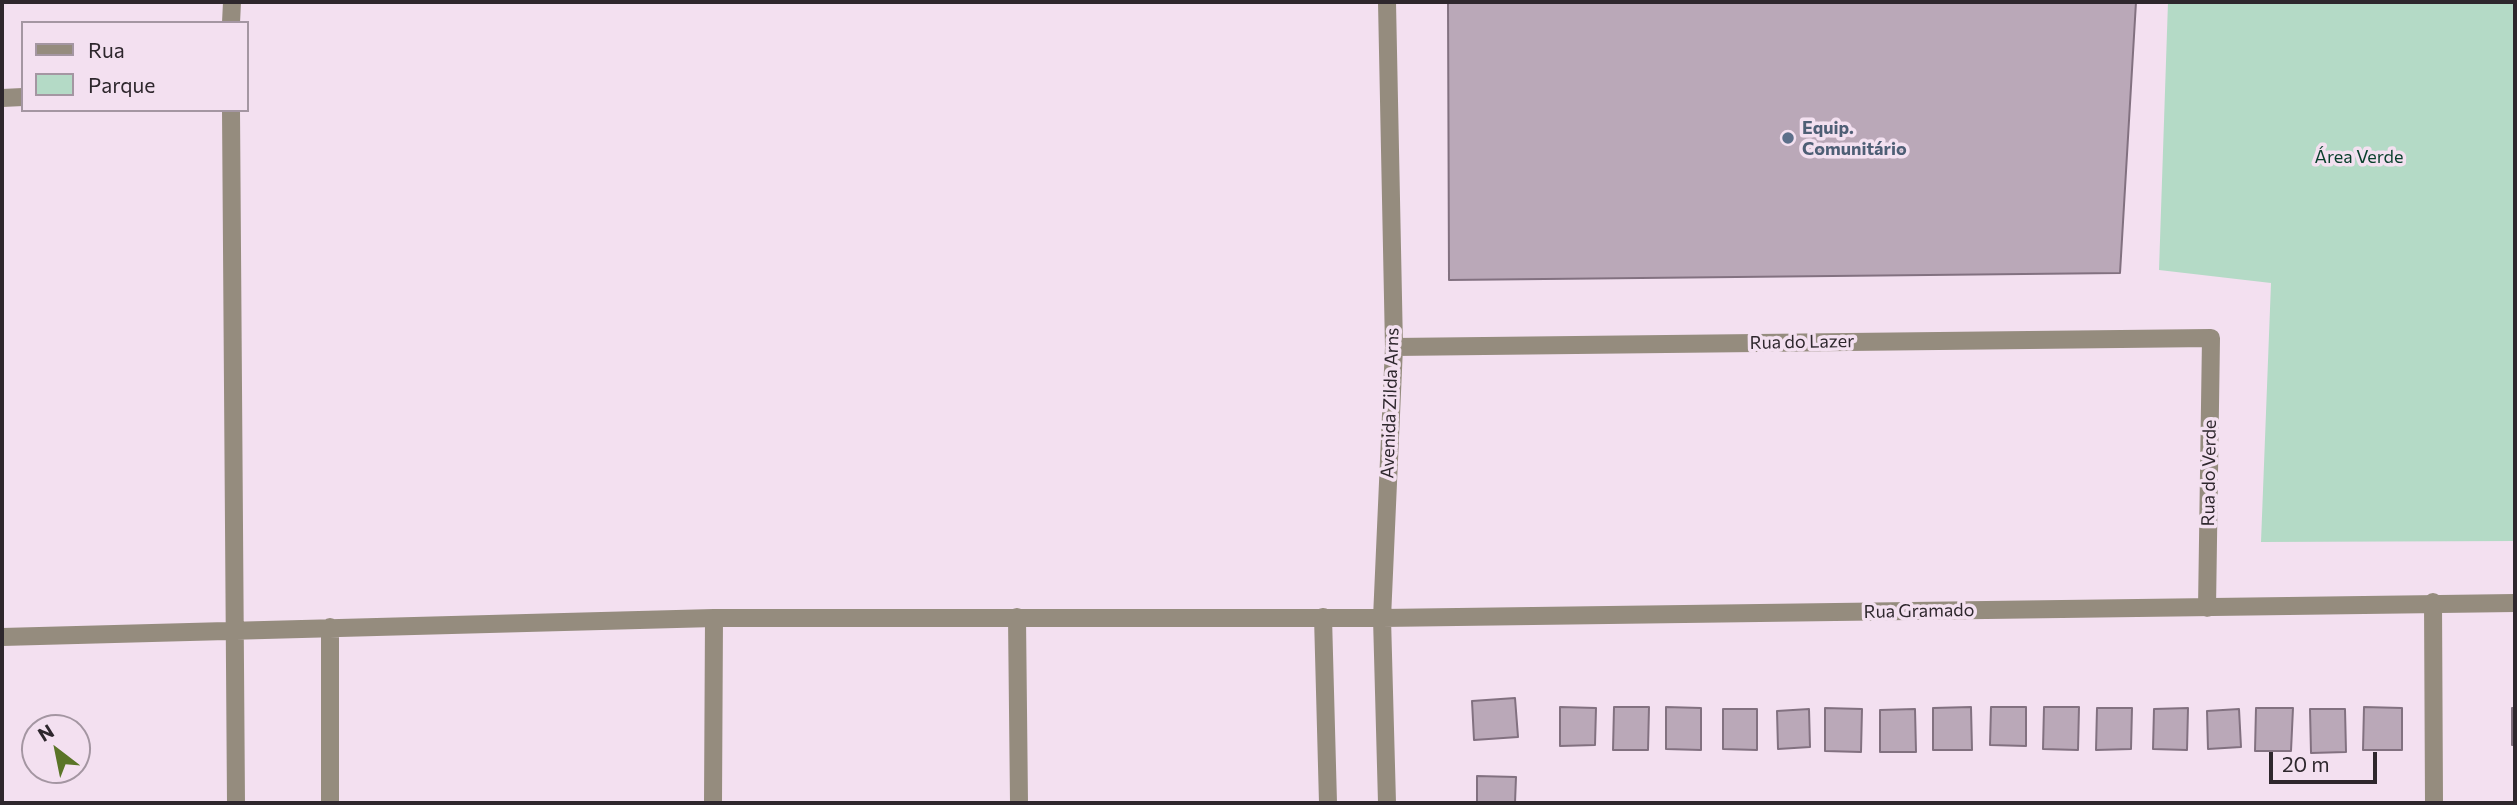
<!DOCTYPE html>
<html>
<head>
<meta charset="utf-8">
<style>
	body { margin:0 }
	#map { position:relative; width:2517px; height:805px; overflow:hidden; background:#f3e0f0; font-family:Commissioner,sans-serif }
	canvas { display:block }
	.frame { position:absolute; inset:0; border:4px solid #2e272d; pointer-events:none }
	.legend { position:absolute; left:21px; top:21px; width:228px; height:91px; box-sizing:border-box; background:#f3e0f0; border:2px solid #a496a2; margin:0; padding:9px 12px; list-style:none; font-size:21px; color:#2e272d }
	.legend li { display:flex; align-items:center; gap:14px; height:35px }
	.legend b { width:35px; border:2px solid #a496a2 }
	.north { position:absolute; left:21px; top:714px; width:70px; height:70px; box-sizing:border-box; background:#f3e0f0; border:2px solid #a496a2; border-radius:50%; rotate:328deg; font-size:19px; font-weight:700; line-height:28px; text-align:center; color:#2e272d }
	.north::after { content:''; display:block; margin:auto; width:24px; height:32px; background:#5a7427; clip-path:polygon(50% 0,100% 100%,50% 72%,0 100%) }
	.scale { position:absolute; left:2269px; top:752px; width:108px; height:32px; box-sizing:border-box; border:4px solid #2e272d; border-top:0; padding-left:9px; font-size:21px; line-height:24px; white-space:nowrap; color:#2e272d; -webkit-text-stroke:5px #f3e0f0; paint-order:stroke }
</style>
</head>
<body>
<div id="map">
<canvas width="2517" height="805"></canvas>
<div class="frame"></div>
<ul class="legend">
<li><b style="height:9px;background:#958c7e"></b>Rua</li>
<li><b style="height:19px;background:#b4dac6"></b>Parque</li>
</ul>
<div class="north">N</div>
<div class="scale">20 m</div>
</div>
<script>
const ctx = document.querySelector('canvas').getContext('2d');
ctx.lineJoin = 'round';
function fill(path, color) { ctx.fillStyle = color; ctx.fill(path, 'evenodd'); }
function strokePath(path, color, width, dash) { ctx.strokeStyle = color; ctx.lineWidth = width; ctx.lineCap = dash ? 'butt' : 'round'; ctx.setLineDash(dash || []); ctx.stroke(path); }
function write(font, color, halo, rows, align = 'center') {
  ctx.font = font + ' Commissioner,sans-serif'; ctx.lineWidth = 7; ctx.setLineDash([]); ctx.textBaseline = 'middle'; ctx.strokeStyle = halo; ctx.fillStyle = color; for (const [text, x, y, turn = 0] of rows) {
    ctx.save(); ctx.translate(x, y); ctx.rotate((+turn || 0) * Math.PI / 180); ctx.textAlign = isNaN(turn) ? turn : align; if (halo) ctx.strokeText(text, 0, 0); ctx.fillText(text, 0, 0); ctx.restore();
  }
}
fill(new Path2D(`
	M2168,2H2515V541L2261,542L2271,283L2159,270Z`), '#b4dac6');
const building = new Path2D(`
	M1448,2H2136L2120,273L1449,280Z
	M1515,698L1518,737L1474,740L1472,701Z
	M1560,707L1596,708L1595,745L1560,746Z
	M1614,707H1649L1648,750H1613Z
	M1666,707L1701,708V750L1666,749Z
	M1971,707L1972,750H1933V708Z
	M1991,707H2026V746L1990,745Z
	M2044,707H2079L2078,750L2043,749Z
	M2364,707L2402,708V750H2363Z
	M1825,708L1862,709L1861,752L1825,751Z
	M2097,708H2132L2131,749L2096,750Z
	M2188,708L2187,750L2153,749L2154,709Z
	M2256,708H2293L2291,751H2255Z
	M2512,708H2515V745H2512Z
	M1723,709H1757V750L1723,749Z
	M1809,709L1810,747L1778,749L1777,711Z
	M1915,709L1916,752H1880V710Z
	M2239,709L2241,747L2208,749L2207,711Z
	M2310,709H2345L2346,752L2311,753Z
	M1477,776L1516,777L1515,803H1477Z`);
fill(building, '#baa8b8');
strokePath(building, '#827180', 2);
strokePath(new Path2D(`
	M231,23L232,2
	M2,98L23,97
	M231,110L236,803
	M1394,347L2211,338L2207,608
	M2433,602L2434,803
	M1017,617L1019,803
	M1323,617L1328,803
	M2,637L714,618H1382L2515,603
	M330,803V627
	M713,803L714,618
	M1387,803L1382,618L1394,347L1387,2`), '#958c7e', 18);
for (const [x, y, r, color] of [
	[1788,138,7,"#5c6f8a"]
]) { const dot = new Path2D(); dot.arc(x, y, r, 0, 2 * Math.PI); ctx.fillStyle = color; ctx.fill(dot); strokePath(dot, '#f3e0f0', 2.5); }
write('bold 18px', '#4e5e75', '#f3e0f0', [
	["Equip.",1802,128],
	["Comunitário",1802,149]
], 'left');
write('18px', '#083f2b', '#f3e0f0', [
	["Área Verde",2359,157]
]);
write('18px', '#2e272d', '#f3e0f0', [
	["Rua do Lazer",1802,342,-1],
	["Avenida Zilda Arns",1390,403,-88],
	["Rua do Verde",2209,473,-89],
	["Rua Gramado",1919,611,-1]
]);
</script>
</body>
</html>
